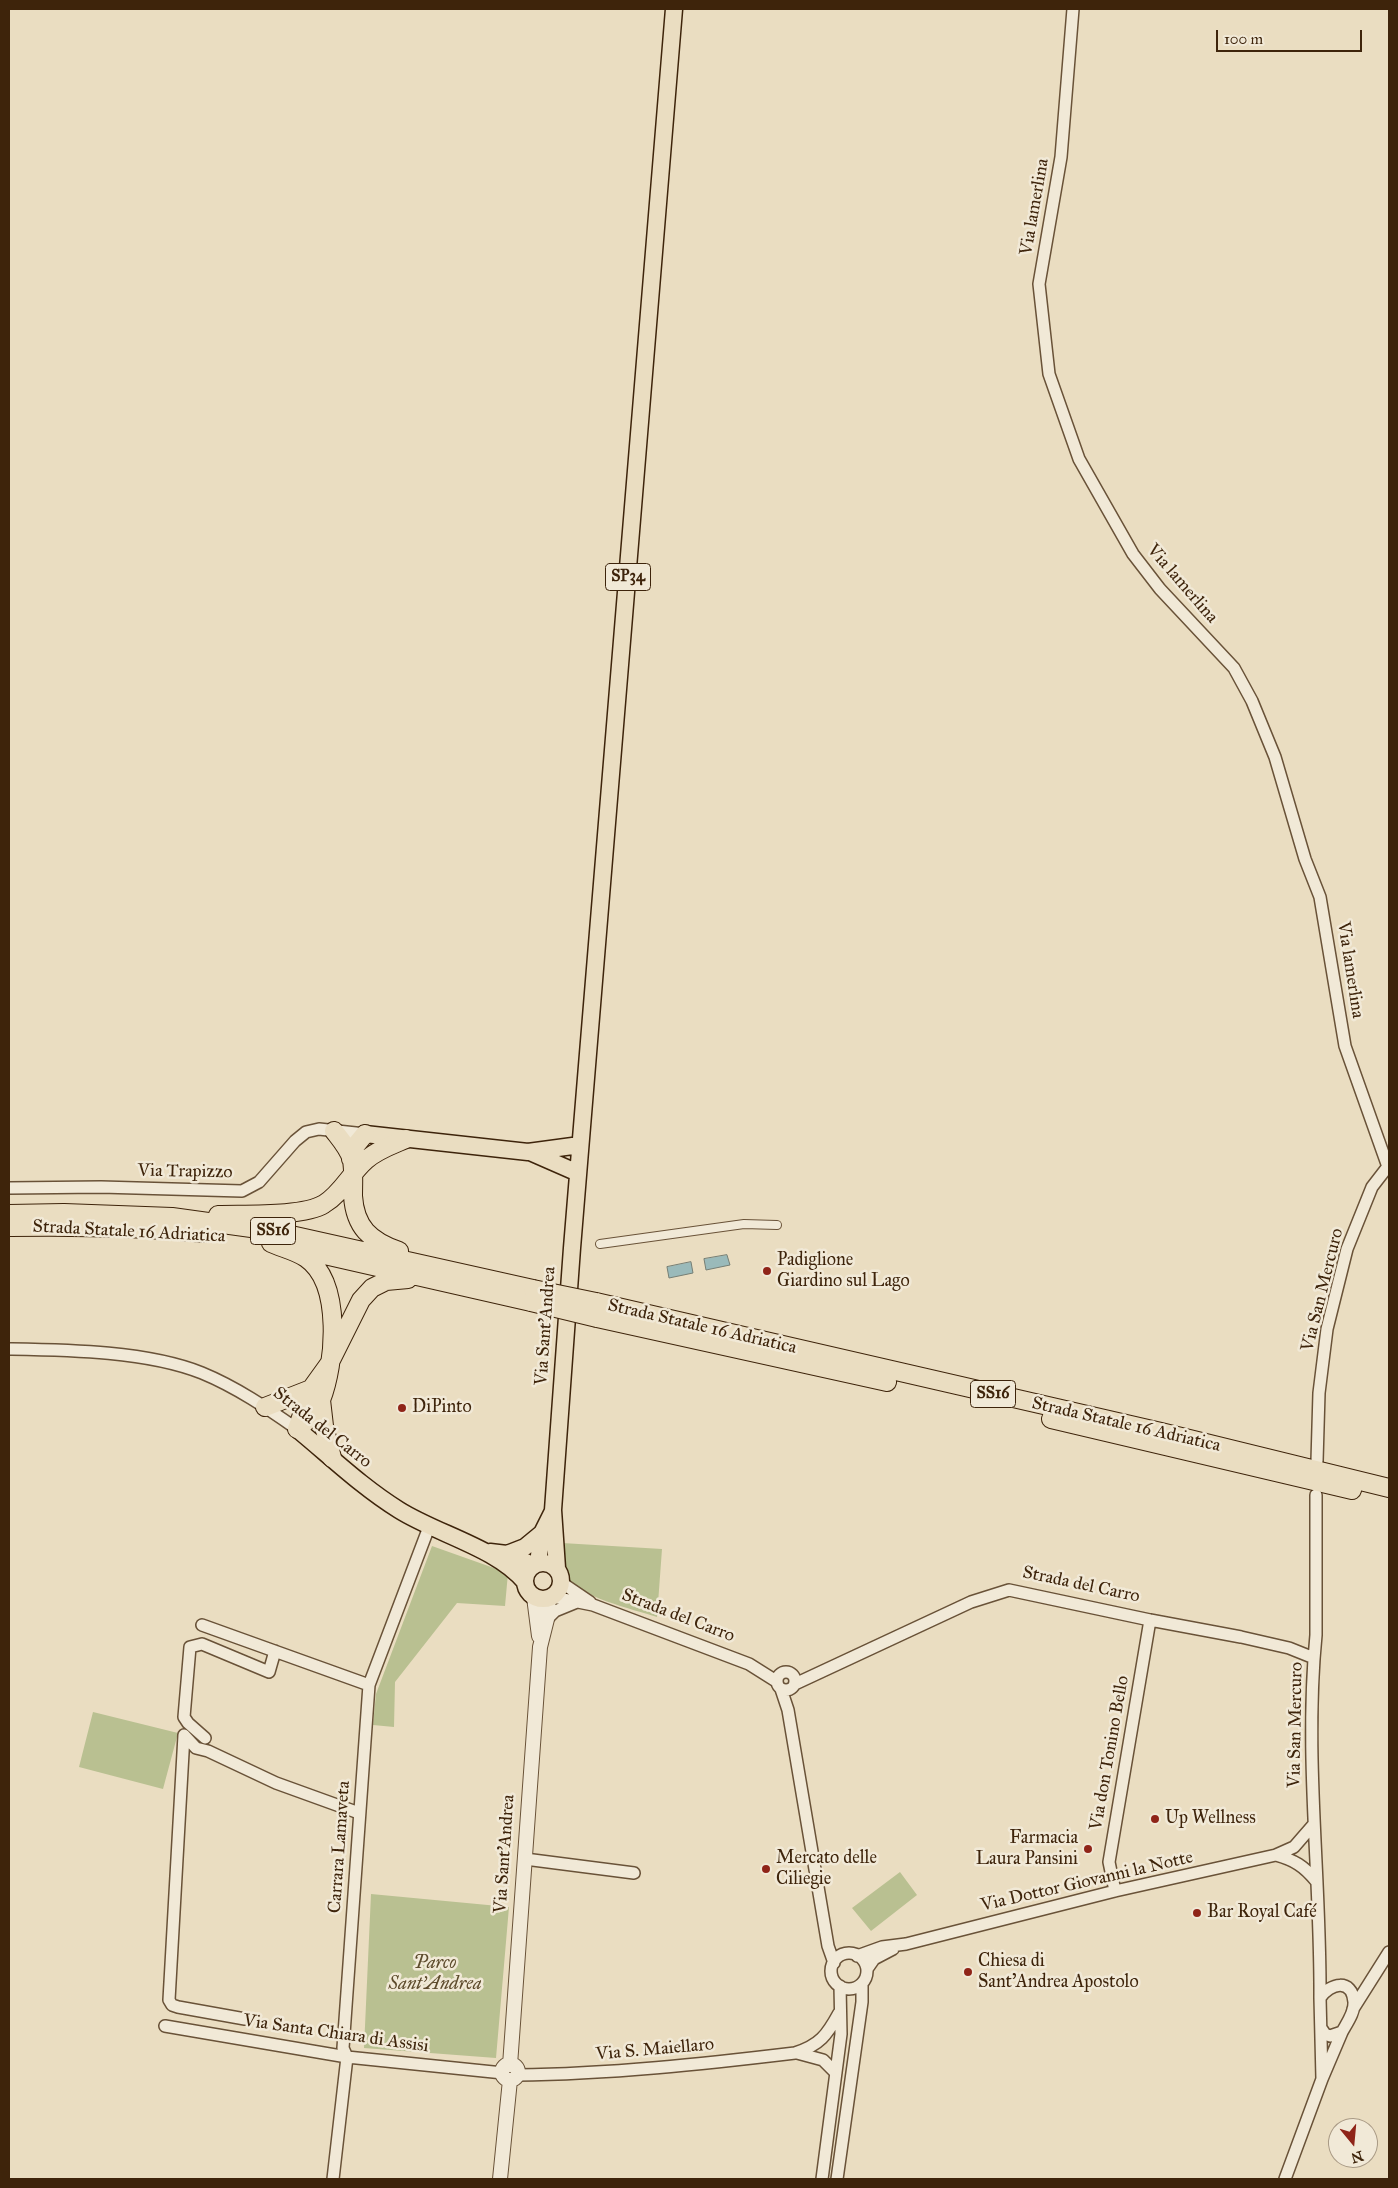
<!DOCTYPE html>
<html>
<head>
<meta charset="utf-8">
<style>
	body { margin:0 }
	#map { position:relative; width:1398px; height:2188px; overflow:hidden; background:#eaddc1; font-family:"IM FELL Great Primer",serif }
	canvas { display:block }
	.frame { position:absolute; inset:0; border:10px solid #3e240b; pointer-events:none }
	.north { position:absolute; left:1328px; top:2118px; width:50px; height:50px; box-sizing:border-box; background:#f1e9d7; border:1px solid #a99a85; border-radius:50%; rotate:163deg; font-size:14px; font-weight:700; line-height:20px; text-align:center; color:#3e240b }
	.north::after { content:''; display:block; margin:auto; width:18px; height:22px; background:#8f2418; clip-path:polygon(50% 0,100% 100%,50% 72%,0 100%) }
	.scale { position:absolute; left:1216px; top:30px; width:146px; height:22px; box-sizing:border-box; border:2px solid #3e240b; border-top:0; padding-left:6px; font-size:15px; line-height:18px; white-space:nowrap; color:#3e240b; -webkit-text-stroke:4px #f1e9d7; paint-order:stroke }
</style>
</head>
<body>
<div id="map">
<canvas width="1398" height="2188"></canvas>
<div class="frame"></div>
<div class="north">N</div>
<div class="scale">100 m</div>
</div>
<script>
const ctx = document.querySelector('canvas').getContext('2d');
ctx.lineJoin = 'round';
function fill(path, color) { ctx.fillStyle = color; ctx.fill(path, 'evenodd'); }
function strokePath(path, color, width, dash) { ctx.strokeStyle = color; ctx.lineWidth = width; ctx.lineCap = dash ? 'butt' : 'round'; ctx.setLineDash(dash || []); ctx.stroke(path); }
function write(font, color, halo, rows, align = 'center') {
  ctx.font = font + ' "IM FELL Great Primer",serif'; ctx.lineWidth = 5; ctx.setLineDash([]); ctx.textBaseline = 'middle'; ctx.strokeStyle = halo; ctx.fillStyle = color; for (const [text, x, y, turn = 0] of rows) {
    ctx.save(); ctx.translate(x, y); ctx.rotate((+turn || 0) * Math.PI / 180); ctx.textAlign = isNaN(turn) ? turn : align; if (halo) ctx.strokeText(text, 0, 0); ctx.fillText(text, 0, 0); ctx.restore();
  }
}
fill(new Path2D(`
	M562,1543L662,1549L657,1617C633,1609 576,1597 565,1574C559,1564 561,1554 562,1543Z
	M432,1546L508,1573L505,1606L457,1603L395,1682L394,1727L373,1725L376,1694Z
	M93,1712L178,1733L163,1789L79,1767Z
	M900,1872L917,1895L871,1931L852,1908Z
	M371,1894L509,1907L496,2058L364,2048Z`), '#b9c091');
const water = new Path2D(`
	M727,1255L730,1265L706,1270L704,1259Z
	M691,1262L693,1273L669,1278L667,1267Z`);
fill(water, '#9ababa');
strokePath(water, '#757e74', 1);
const pedestrian = new Path2D(`
	M600,1244L744,1224L777,1225`);
const minor = new Path2D(`
	M1073,9L1061,157L1039,284L1049,374L1079,459L1133,554L1160,589L1234,668L1252,701L1275,757L1305,859L1320,897L1345,1046L1388,1167
	M9,1188L101,1187L242,1191L259,1182L295,1141L306,1132L319,1129L365,1134
	M9,1349C68,1350 147,1351 202,1373C236,1387 267,1408 297,1429
	M1317,1461L1319,1393L1327,1329L1347,1249L1372,1187L1389,1165
	M1316,1495V1635C1304,1756 1321,1877 1320,1998
	M562,1583L590,1602
	M553,1597L593,1605L749,1664L776,1681
	M547,1619L555,1611L577,1602
	M202,1625L369,1685
	M777 1681a9 9 0 1 1 18 0a9 9 0 1 1-18 0Z
	M795,1684L971,1602L1009,1590L1150,1620L1241,1637L1289,1648L1314,1658
	M781,1689L788,1710L828,1946L834,1963
	M205,1738L188,1723L184,1717L190,1647L202,1644L269,1672L275,1651
	M1276,1855C1294,1860 1304,1866 1316,1881
	M525,1859L634,1873
	M1115,1891L1109,1862L1150,1620
	M831 1971a18 18 0 1 1 36 0a18 18 0 1 1-36 0Z
	M857,1956L882,1947L906,1944L1115,1891L1276,1855L1294,1847L1314,1824
	M867,1969L874,1959L893,1949
	M1353,2009L1389,1952
	M245,2019L178,2007L172,2005L169,2000L184,1735L196,1748L208,1751L276,1783L359,1813
	M165,2026L347,2057L503,2073
	M1321,2028L1325,2034L1330,2036L1342,2032C1347,2023 1355,2012 1354,2002C1352,1978 1330,1983 1320,1998L1322,2079
	M797,2053L823,2060L836,2073
	M517,2075C610,2074 703,2064 795,2053C820,2045 827,2035 839,2013
	M333,2179L347,2057L343,2048L369,1685L429,1527
	M822,2179L841,2034L840,1986
	M837,2179L862,2002V1984
	M1285,2179L1322,2079L1342,2032`);
const tertiary = new Path2D(`
	M534,1597L539,1636
	M502 2072a8 8 0 1 1 16 0a8 8 0 1 1-16 0Z
	M510,2065L540,1647L547,1619L549,1599
	M500,2179L510,2080`);
const primary = new Path2D(`
	M365,1134L528,1152L580,1145
	M530,1152L578,1173
	M297,1429C331,1457 362,1487 399,1510C437,1534 497,1548 525,1582
	M490,1552L507,1554L533,1565
	M507,1554L525,1547L542,1533
	M525 1581a18 18 0 1 1 36 0a18 18 0 1 1-36 0Z
	M538,1563L542,1533L552,1513
	M557,1568L553,1510L572,1248L674,9`);
const trunk = new Path2D(`
	M334,1131C341,1140 349,1149 352,1160C354,1172 353,1184 353,1196C355,1227 370,1241 399,1251
	M351,1159L356,1145L365,1134
	M9,1214L64,1213L172,1217L273,1231L533,1289
	M218,1215C244,1214 303,1217 324,1204C341,1194 350,1174 366,1160C377,1150 392,1145 406,1139
	M9,1227C74,1226 140,1227 205,1233
	M271,1243C282,1248 296,1251 306,1258C343,1283 335,1365 321,1400C316,1412 309,1419 300,1427
	M285,1246L531,1302
	M596,1302L1161,1432L1389,1488
	M597,1318L887,1382
	M321,1400L324,1426L332,1458
	M265,1407L311,1389
	M1051,1419L1352,1490
	M297,1429L311,1389L329,1364L361,1300L372,1288L386,1281L408,1279`);
strokePath(pedestrian, '#695238', 10);
strokePath(minor, '#695238', 14);
strokePath(tertiary, '#695238', 16);
strokePath(primary, '#3e240b', 19);
strokePath(trunk, '#3e240b', 20);
strokePath(pedestrian, '#f1e9d7', 8);
strokePath(minor, '#f1e9d7', 11);
strokePath(tertiary, '#f1e9d7', 14);
strokePath(primary, '#eaddc1', 16);
strokePath(trunk, '#eaddc1', 18);
const trunkBridge = new Path2D(`
	M533,1289L596,1302
	M531,1302L597,1318`);
strokePath(trunkBridge, '#3e240b', 20, []);
strokePath(trunkBridge, '#eaddc1', 18);
for (const [x, y, r, color] of [
	[767,1271,5,"#8f2418"],
	[402,1408,5,"#8f2418"],
	[1155,1819,5,"#8f2418"],
	[1088,1849,5,"#8f2418"],
	[766,1869,5,"#8f2418"],
	[1197,1913,5,"#8f2418"],
	[968,1972,5,"#8f2418"]
]) { const dot = new Path2D(); dot.arc(x, y, r, 0, 2 * Math.PI); ctx.fillStyle = color; ctx.fill(dot); strokePath(dot, '#f1e9d7', 2); }
for (const [x, y, w] of [
	[628,577,45],
	[273,1231,45],
	[993,1394,45]
]) { const box = new Path2D(); box.roundRect(x - w / 2, y - 13.5, w, 27, 4); ctx.fillStyle = '#f1e9d7'; ctx.fill(box); strokePath(box, '#3e240b', 1); }
write('bold 16px', '#3e240b', null, [
	["SP34",628,577],
	["SS16",273,1231],
	["SS16",993,1394]
]);
write('18px', '#3e240b', '#f1e9d7', [
	["Via lamerlina",1035,207,-80],
	["Via lamerlina",1182,584,49],
	["Via lamerlina",1350,970,81],
	["Via Trapizzo",185,1172,1],
	["Strada Statale 16 Adriatica",129,1232,3],
	["Via San Mercuro",1323,1290,-76],
	["Via Sant'Andrea",546,1326,-86],
	["Strada Statale 16 Adriatica",702,1327,13],
	["Strada Statale 16 Adriatica",1126,1425,13],
	["Strada del Carro",322,1428,38],
	["Strada del Carro",1081,1585,12],
	["Strada del Carro",678,1616,21],
	["Via San Mercuro",1296,1725,-89],
	["Via don Tonino Bello",1110,1753,-80],
	["Carrara Lamaveta",340,1847,-86],
	["Via Sant'Andrea",505,1854,-86],
	["Via Dottor Giovanni la Notte",1087,1882,-13],
	["Via Santa Chiara di Assisi",336,2034,8],
	["Via S. Maiellaro",655,2050,-5]
]);
write('18px', '#3e240b', '#f1e9d7', [
	["Padiglione",777,1261],
	["Giardino sul Lago",777,1282],
	["DiPinto",412,1408],
	["Up Wellness",1165,1819],
	["Farmacia",1078,1839,"right"],
	["Laura Pansini",1078,1860,"right"],
	["Mercato delle",776,1859],
	["Ciliegie",776,1880],
	["Bar Royal Café",1207,1913],
	["Chiesa di",978,1962],
	["Sant'Andrea Apostolo",978,1983]
], 'left');
write('italic 18px', '#5d4b2c', '#f1e9d7', [
	["Parco",435,1964],
	["Sant'Andrea",435,1985]
]);
</script>
</body>
</html>
